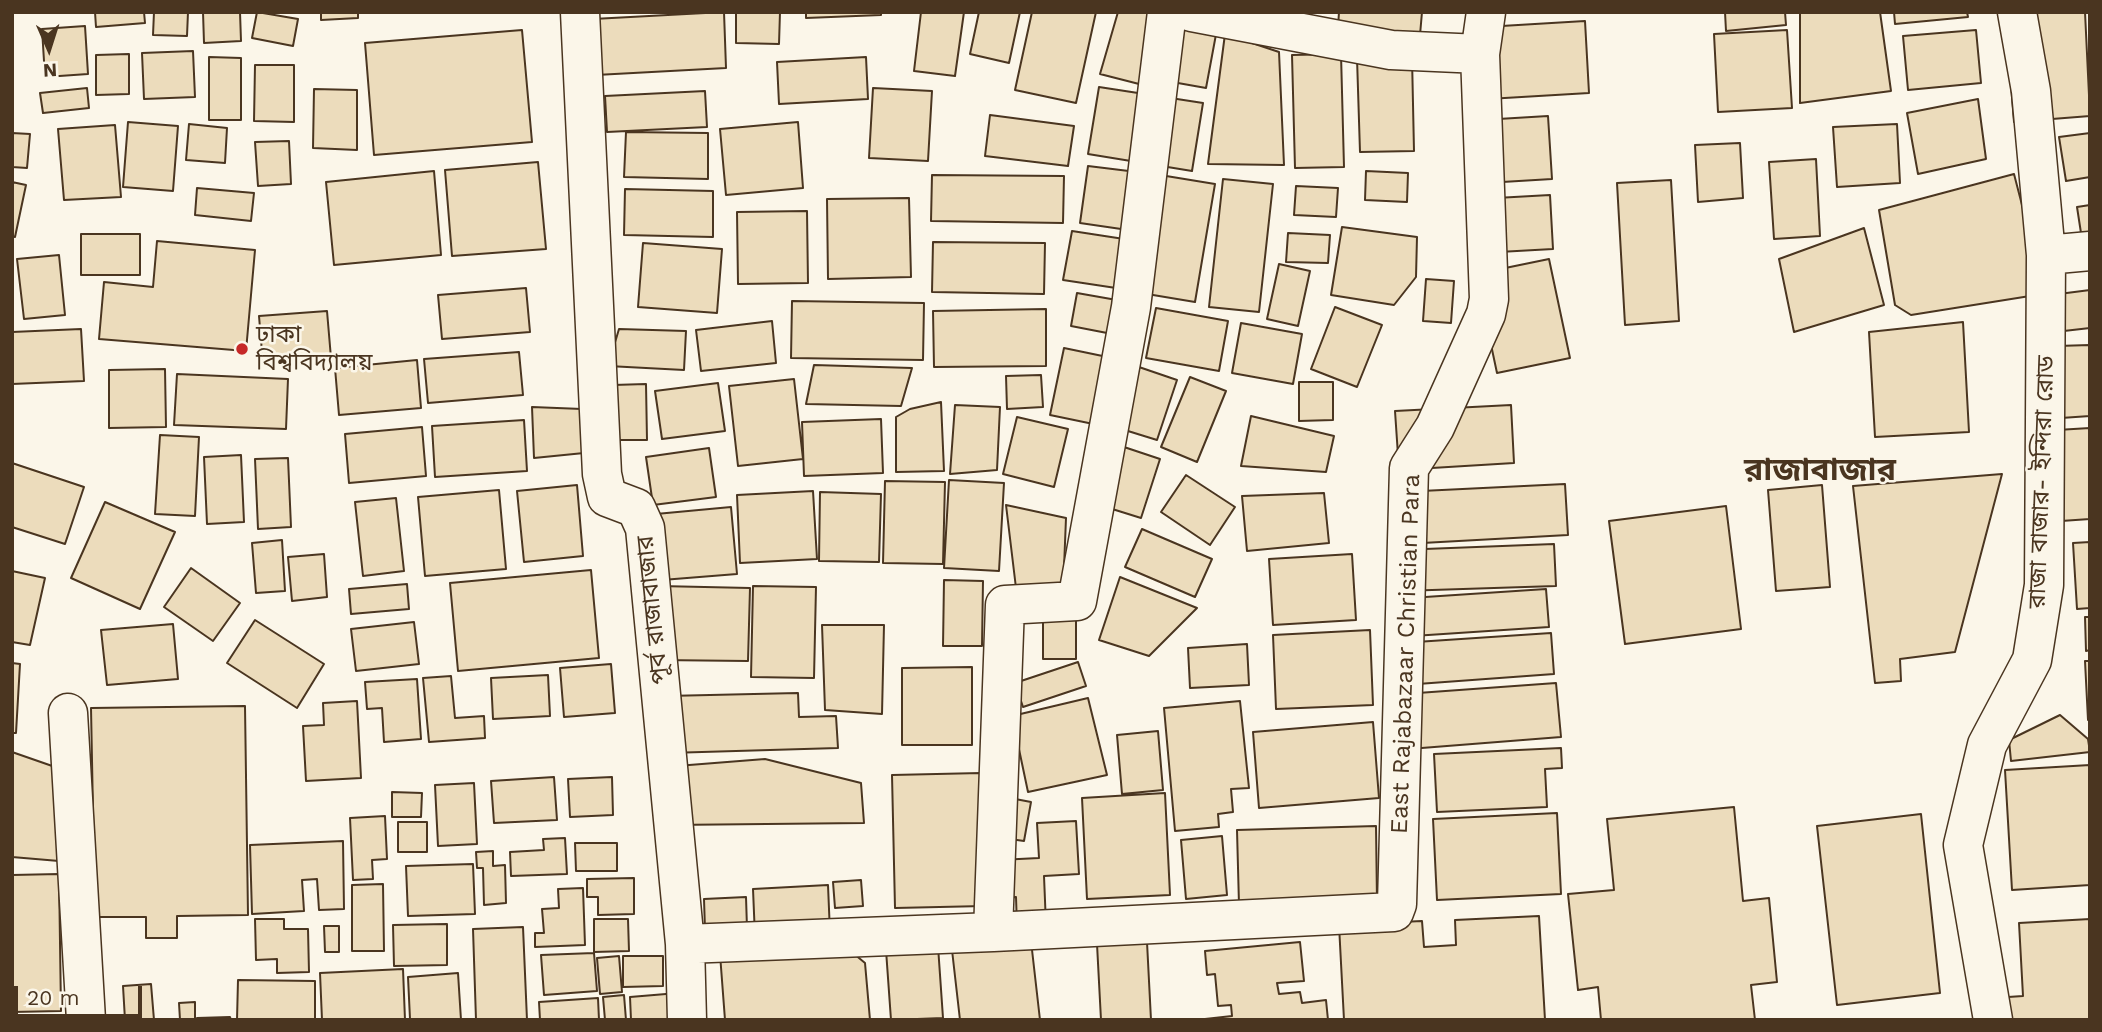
<!DOCTYPE html>
<html>
<head>
<meta charset="utf-8">
<style>
	body { margin:0 }
	#map { position:relative; width:2102px; height:1032px; overflow:hidden; background:#fbf6e9; font-family:"Work Sans",sans-serif }
	canvas { display:block }
	.frame { position:absolute; inset:0; border:14px solid #4a3520; pointer-events:none }
	.north { position:absolute; left:14px; top:14px; width:70px; height:70px; -webkit-text-stroke:5px #fbf6e9; paint-order:stroke; rotate:177deg; font-size:19px; font-weight:700; line-height:28px; text-align:center; color:#4a3520 }
	.north::after { content:''; display:block; margin:auto; width:24px; height:32px; background:#4a3520; clip-path:polygon(50% 0,100% 100%,50% 72%,0 100%) }
	.scale { position:absolute; left:14px; top:986px; width:128px; height:32px; box-sizing:border-box; border:4px solid #4a3520; border-top:0; padding-left:9px; font-size:21px; line-height:24px; white-space:nowrap; color:#4a3520; -webkit-text-stroke:5px #fbf6e9; paint-order:stroke }
</style>
</head>
<body>
<div id="map">
<canvas width="2102" height="1032"></canvas>
<div class="frame"></div>
<div class="north">N</div>
<div class="scale">20 m</div>
</div>
<script>
const ctx = document.querySelector('canvas').getContext('2d');
ctx.lineJoin = 'round';
function fill(path, color) { ctx.fillStyle = color; ctx.fill(path, 'evenodd'); }
function strokePath(path, color, width, dash) { ctx.strokeStyle = color; ctx.lineWidth = width; ctx.lineCap = dash ? 'butt' : 'round'; ctx.setLineDash(dash || []); ctx.stroke(path); }
function write(font, color, halo, rows, align = 'center') {
  ctx.font = font + ' "Work Sans","Noto Sans Bengali",sans-serif'; ctx.lineWidth = 5; ctx.setLineDash([]); ctx.textBaseline = 'middle'; ctx.strokeStyle = halo; ctx.fillStyle = color; for (const [text, x, y, turn = 0] of rows) {
    ctx.save(); ctx.translate(x, y); ctx.rotate((+turn || 0) * Math.PI / 180); ctx.textAlign = isNaN(turn) ? turn : align; if (halo) ctx.strokeText(text, 0, 0); ctx.fillText(text, 0, 0); ctx.restore();
  }
}
const building = new Path2D(`
	M95,12H144L145,23L96,27Z
	M154,12H188L187,36L153,35Z
	M203,12H240L241,41L204,43Z
	M257,12L298,19L293,46L252,38Z
	M321,12H358V18L321,20Z
	M724,12L726,68L596,75L593,19Z
	M736,12H780L779,44L736,43Z
	M806,12H881V15L806,18Z
	M921,12H964L955,76L914,71Z
	M979,12H1020L1009,63L970,54Z
	M1032,12H1096L1076,103L1015,90Z
	M1118,12H1158L1143,85L1100,74Z
	M1339,12H1422L1420,35L1338,27Z
	M1725,12H1785L1786,25L1726,31Z
	M1800,12H1880L1891,91L1800,103Z
	M1894,12H1967L1968,17L1895,24Z
	M2005,12H2085L2090,116L2014,122Z
	M1172,21L1217,29L1206,88L1161,80Z
	M1585,21L1589,93L1471,100L1468,28Z
	M85,26L88,74L45,77L42,29Z
	M522,30L532,142L374,155L365,43Z
	M1787,30L1792,108L1718,112L1714,34Z
	M1976,30L1981,83L1908,90L1903,36Z
	M1225,34L1279,52L1284,165L1208,164Z
	M193,51L195,97L144,99L142,53Z
	M129,54V94L96,95V55Z
	M1341,54L1344,167L1295,168L1292,55Z
	M209,57L241,58V120H209Z
	M866,57L868,99L779,104L777,62Z
	M1412,57L1414,151L1360,152L1357,58Z
	M255,65H294V122L254,121Z
	M1099,87L1203,103L1192,171L1088,154Z
	M87,88L89,108L43,113L40,93Z
	M873,88L932,91L928,161L869,158Z
	M314,89L357,90V150L313,148Z
	M705,91L707,127L607,132L605,96Z
	M1978,99L1986,159L1918,174L1907,113Z
	M990,115L1074,126L1068,166L985,156Z
	M1548,116L1552,179L1469,184L1465,121Z
	M128,122L178,126L173,191L123,187Z
	M798,122L803,188L726,195L720,129Z
	M189,124L227,128L225,163L186,160Z
	M1897,124L1900,183L1837,187L1833,127Z
	M115,125L121,197L64,200L58,129Z
	M626,132L708,133V179L624,177Z
	M12,133L30,134L27,168L12,167Z
	M2090,133V177L2066,181L2059,137Z
	M289,141L291,184L258,186L255,142Z
	M1740,143L1743,198L1698,202L1695,145Z
	M1816,159L1820,236L1774,239L1769,162Z
	M538,162L546,249L452,256L445,170Z
	M1088,166L1137,172L1128,230L1080,223Z
	M434,171L441,255L334,265L326,182Z
	M1366,171L1408,173L1407,202L1365,200Z
	M1154,174L1215,184L1195,302L1135,292Z
	M2014,174L2037,263L2030,296L1911,315L1895,305L1879,210Z
	M932,175L1064,176L1063,223L931,221Z
	M1223,179L1273,184L1259,312L1209,307Z
	M1671,180L1679,321L1625,325L1617,183Z
	M12,182L26,185L15,237L12,236Z
	M1296,186L1338,188L1336,217L1294,215Z
	M197,188L254,193L251,221L195,215Z
	M625,189L713,191V237L624,235Z
	M1550,195L1553,249L1481,253L1478,199Z
	M909,198L911,277L828,279L827,199Z
	M2090,205V245L2083,246L2077,207Z
	M807,211L808,283L738,284L737,212Z
	M1342,227L1417,237L1416,277L1394,305L1331,295Z
	M1864,228L1884,305L1794,332L1779,259Z
	M1072,231L1124,239L1116,288L1063,280Z
	M1288,233L1330,235L1328,263L1286,262Z
	M81,234H140V275H81Z
	M157,241L255,250L246,351L99,339L104,282L153,287Z
	M933,242L1045,243L1044,294L932,292Z
	M643,243L722,249L717,313L638,307Z
	M59,255L65,315L24,319L17,259Z
	M1549,259L1570,358L1497,373L1476,274Z
	M1279,264L1310,271L1298,326L1267,319Z
	M1426,279L1454,281L1451,323L1423,321Z
	M526,288L530,332L442,339L438,295Z
	M2090,290V328L2055,332L2051,295Z
	M1077,293L1145,305L1138,339L1071,326Z
	M792,301L924,303L923,360L791,358Z
	M1335,307L1382,325L1357,387L1311,369Z
	M1156,308L1228,321L1219,371L1146,358Z
	M1046,309V366L934,367L933,311Z
	M327,311L331,358L263,364L259,316Z
	M772,321L776,363L701,371L696,330Z
	M1963,322L1969,432L1875,437L1869,332Z
	M1241,323L1302,334L1293,384L1232,373Z
	M81,329L84,381L12,384V332Z
	M619,329L686,331L684,370L608,366Z
	M2090,345V416L2061,418L2057,346Z
	M1064,348L1117,359L1103,426L1050,415Z
	M519,352L523,395L428,403L424,359Z
	M417,360L421,408L339,415L335,368Z
	M814,365L912,368L901,406L806,404Z
	M1136,366L1177,380L1157,440L1115,427Z
	M165,369L166,427L109,428V370Z
	M177,374L288,379L286,429L174,425Z
	M1041,375L1043,407L1007,409L1006,376Z
	M1190,377L1226,391L1197,462L1161,447Z
	M794,379L803,459L738,466L729,386Z
	M1299,382H1333V420L1299,421Z
	M718,383L725,431L662,439L655,391Z
	M646,384L647,440H614L613,385Z
	M941,402L944,471L896,472V417L910,409Z
	M955,405L1000,407L997,470L950,474Z
	M1511,405L1514,463L1399,470L1395,411Z
	M532,407L582,409L584,453L534,458Z
	M1251,416L1334,436L1326,472L1241,466Z
	M1017,417L1068,429L1054,487L1003,474Z
	M881,419L883,473L804,476L802,422Z
	M524,420L527,471L435,477L432,426Z
	M422,427L426,476L349,483L345,434Z
	M2090,428V519L2061,521L2057,430Z
	M160,435L199,437L195,516L155,514Z
	M1112,443L1160,459L1141,518L1093,503Z
	M709,448L716,497L653,505L646,457Z
	M241,455L244,522L207,524L204,457Z
	M288,458L291,527L258,529L255,459Z
	M12,463L84,487L65,544L12,527Z
	M2002,474L1955,652L1900,659L1901,681L1875,683L1853,486Z
	M1186,475L1235,507L1210,545L1161,512Z
	M949,480L1004,483L999,571L944,568Z
	M885,481L945,482L943,564L883,563Z
	M1565,484L1568,535L1404,544L1401,492Z
	M577,485L583,556L524,562L517,491Z
	M1822,485L1830,587L1776,591L1768,490Z
	M499,490L506,569L425,576L418,497Z
	M813,491L817,559L740,563L737,495Z
	M820,492L881,494L879,562L819,561Z
	M1324,493L1329,543L1247,551L1242,496Z
	M396,498L404,571L363,576L355,502Z
	M105,502L175,532L140,609L71,578Z
	M1006,505L1066,518L1063,593L1016,588Z
	M1726,506L1741,629L1625,644L1609,521Z
	M731,507L737,574L662,580L656,514Z
	M1142,529L1212,559L1195,597L1125,567Z
	M282,540L285,591L256,593L252,543Z
	M2090,542V608L2077,609L2073,543Z
	M1554,544L1556,586L1401,591L1399,550Z
	M324,554L327,597L292,601L288,557Z
	M1352,554L1356,620L1273,625L1269,559Z
	M191,568L240,603L213,641L164,607Z
	M591,570L599,658L458,671L450,583Z
	M12,571L45,578L30,645L12,642Z
	M1120,577L1197,608L1149,656L1099,640Z
	M944,580L983,581L982,646H943Z
	M407,584L409,609L351,614L349,589Z
	M659,586L750,588L748,661L658,660Z
	M753,586L816,587L814,678L751,677Z
	M1546,589L1549,627L1413,636L1410,598Z
	M2085,617H2090V650L2086,651Z
	M1076,619V659H1043V620Z
	M255,620L324,664L297,708L227,663Z
	M414,622L419,664L356,671L351,629Z
	M173,624L178,679L107,685L101,630Z
	M822,625H884L882,714L825,710Z
	M1370,630L1373,705L1276,709L1273,635Z
	M1551,633L1554,674L1404,685L1401,643Z
	M1247,644L1249,685L1190,688L1188,648Z
	M2085,661H2090V720H2088Z
	M1078,662L1086,686L1023,707L1015,683Z
	M12,663L20,664L16,733H12Z
	M611,664L615,713L564,717L560,668Z
	M972,667V745H902V668Z
	M548,675L550,716L493,719L491,678Z
	M451,676L455,718L484,716L485,738L429,742L423,678Z
	M417,679L421,739L384,742L382,708L367,709L365,682Z
	M1556,683L1561,737L1409,749L1404,694Z
	M798,693L799,717L836,716L838,748L668,753L666,696Z
	M1088,698L1107,775L1028,792L1012,716Z
	M357,701L361,778L306,781L303,726L324,725L323,703Z
	M1240,701L1249,788L1231,789L1233,812L1218,814L1219,827L1175,831L1164,708Z
	M245,706L248,915L177,916V938H146V917H95L91,708Z
	M2060,715L2088,739L2090,752L2011,761L2009,740Z
	M1373,722L1379,798L1259,808L1253,732Z
	M1158,731L1163,790L1122,794L1117,735Z
	M1561,748L1562,768L1545,769L1547,807L1437,812L1434,754Z
	M12,752L58,768L59,861L12,857Z
	M765,759L861,783L864,823L669,825L664,767Z
	M2090,765V885L2012,890L2005,770Z
	M981,773L984,906L895,908L892,775Z
	M554,777L557,820L494,823L491,781Z
	M612,777L613,815L570,817L568,779Z
	M474,783L477,844L438,846L435,785Z
	M392,792L422,793L421,817H392Z
	M1165,793L1170,895L1087,899L1082,798Z
	M1010,798L1031,802L1024,841L1003,838Z
	M1734,807L1743,901L1769,898L1777,982L1751,985L1755,1020H1601L1598,987L1578,990L1568,894L1614,890L1607,819Z
	M1557,813L1561,894L1437,900L1433,819Z
	M1921,814L1940,993L1837,1005L1817,826Z
	M385,816L387,859L372,860L373,879L353,880L350,818Z
	M1076,821L1079,874L1044,876L1046,925L1017,927L1016,897L1001,898L999,860L1039,858L1037,823Z
	M398,822H427V852H398Z
	M1376,826L1377,902L1239,905L1237,830Z
	M1222,836L1227,895L1186,899L1181,840Z
	M565,838L567,874L511,876L510,852L544,850L543,839Z
	M343,841L344,909L319,910L317,879L302,880L304,911L252,914L250,845Z
	M575,843H617V871H576Z
	M493,851V866L505,865L506,903L484,905L483,868H477L476,852Z
	M473,864L475,914L408,916L406,866Z
	M59,874L61,1011L12,1012V875Z
	M634,878V914L598,915V897H587V879Z
	M861,880L863,906L835,908L833,882Z
	M383,884L384,951H352V885Z
	M828,885L830,933L755,937L753,889Z
	M583,888L585,945L535,947V933H544L542,909L559,908L558,889Z
	M746,897L747,928L705,930L704,899Z
	M1539,916L1545,1020H1344L1339,925L1422,921L1424,947L1456,945L1455,920Z
	M255,919H284V929H308L309,972L277,973V959L256,960Z
	M594,919H628L629,951L594,952Z
	M2090,919V1020H2009L2008,997L2023,996L2019,923Z
	M447,924V965L394,966L393,925Z
	M324,926H339V952H325Z
	M523,927L527,1020H476L473,929Z
	M1031,941L1040,1020H960L952,950Z
	M1147,942L1151,1020H1101L1097,944Z
	M1300,942L1304,981L1277,983L1279,994L1300,992L1302,1003L1326,1000L1328,1020H1196L1232,1016L1231,1005L1218,1006L1215,974L1207,975L1205,951Z
	M938,946L943,1018L891,1020L886,950Z
	M847,948L865,963L870,1020H725L720,954Z
	M594,953L597,991L544,995L541,955Z
	M619,956L622,992L600,994L597,958Z
	M623,956H663V986L623,987Z
	M403,969L405,1020H322L320,973Z
	M458,973L461,1020L410,1019L408,977Z
	M238,980L315,981V1020H237Z
	M151,984L154,1020H125L123,986Z
	M678,993L680,1020H631L630,997Z
	M624,995L626,1020H605L603,997Z
	M598,998L599,1020H540L539,1002Z
	M195,1002V1020H180L179,1003Z
	M230,1017L231,1020H197V1018Z`);
fill(building, '#ecdcbc');
strokePath(building, '#4a3520', 2);
const street = new Path2D(`
	M580,12L602,474L607,497L636,508L645,528L685,944L687,1020
	M1167,12L1131,307L1077,601L1005,605L993,932L1394,912L1397,904L1409,468L1435,427L1486,314L1489,299L1480,54L1486,12
	M1192,12L1391,50L1480,54
	M2046,255L2090,251
	M68,713L86,1020
	M685,944L993,932
	M1993,1020L1963,845L1987,745L2032,660L2044,585L2046,255L2031,91L2017,12`);
strokePath(street, '#4a3520', 41);
strokePath(street, '#fbf6e9', 38);
for (const [x, y, r, color] of [
	[242,349,7,"#c62828"]
]) { const dot = new Path2D(); dot.arc(x, y, r, 0, 2 * Math.PI); ctx.fillStyle = color; ctx.fill(dot); strokePath(dot, '#fbf6e9', 2.5); }
write('24px', '#4a3520', '#fbf6e9', [
	["ঢাকা",256,335],
	["বিশ্ববিদ্যালয়",256,363]
], 'left');
write('24px', '#4a3520', '#fbf6e9', [
	["রাজা বাজার- ইন্দিরা রোড",2042,482,-88],
	["পূর্ব রাজাবাজার",653,610,-96],
	["East Rajabazaar Christian Para",1406,654,-88]
]);
write('bold 32px', '#4a3520', '#fbf6e9', [
	["রাজাবাজার",1820,471]
]);
</script>
</body>
</html>
